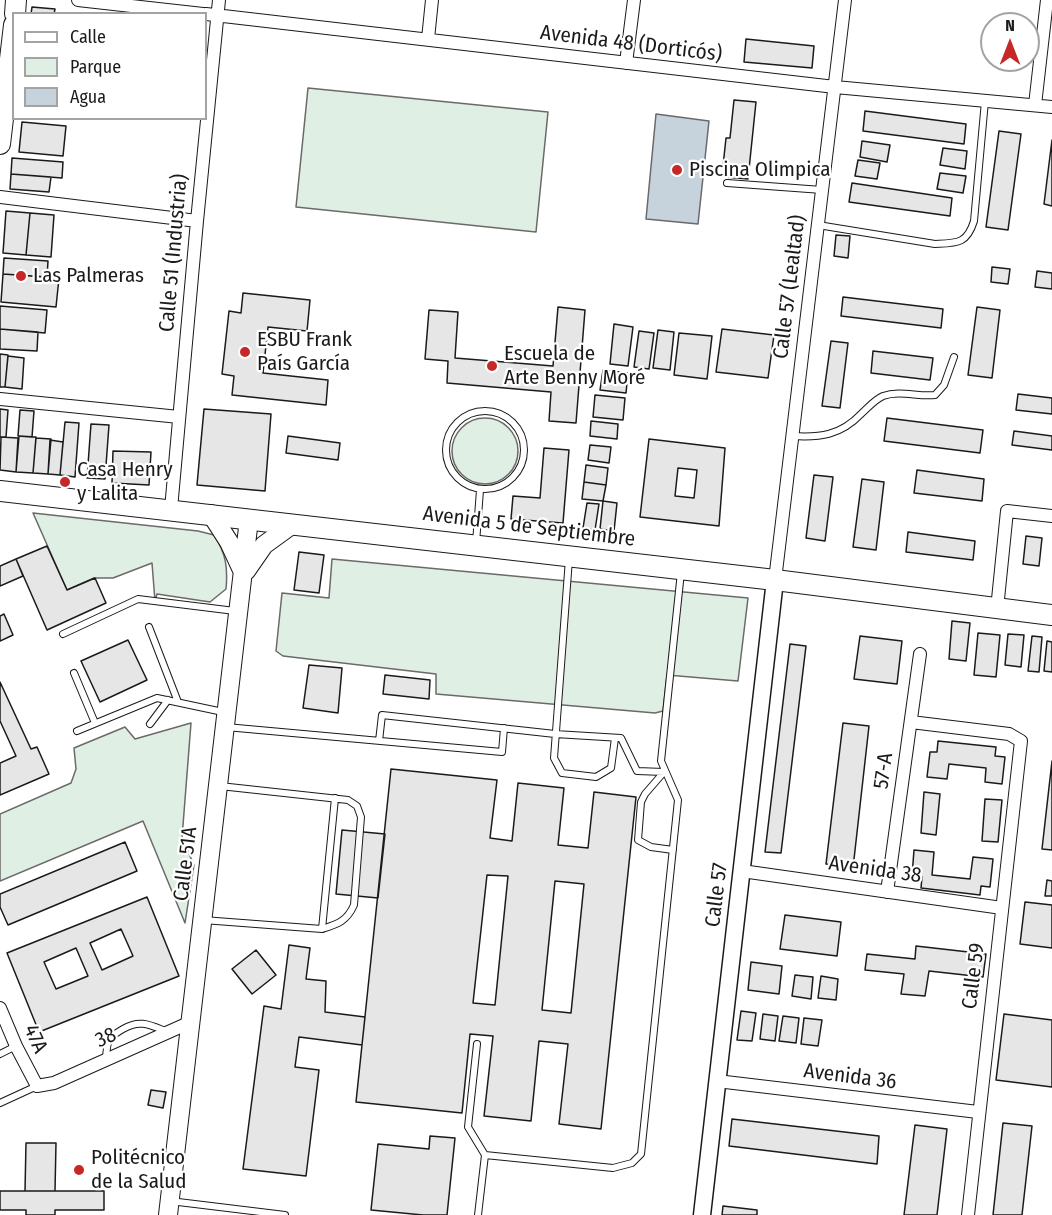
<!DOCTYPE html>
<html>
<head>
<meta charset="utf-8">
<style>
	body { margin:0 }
	#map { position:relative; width:1052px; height:1215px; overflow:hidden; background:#fff; font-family:"Fira Sans Condensed",sans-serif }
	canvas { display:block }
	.legend { position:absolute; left:12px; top:12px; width:195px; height:108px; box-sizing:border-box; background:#fff; border:2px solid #a3a3a3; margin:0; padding:8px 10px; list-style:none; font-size:18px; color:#1a1a1a }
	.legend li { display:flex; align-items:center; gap:12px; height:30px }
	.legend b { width:30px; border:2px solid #a3a3a3 }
	.north { position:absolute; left:980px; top:12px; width:60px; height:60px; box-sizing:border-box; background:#fff; border:2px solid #a3a3a3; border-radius:50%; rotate:0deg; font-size:16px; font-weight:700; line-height:24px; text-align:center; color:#1a1a1a }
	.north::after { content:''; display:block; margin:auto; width:21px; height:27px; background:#c62828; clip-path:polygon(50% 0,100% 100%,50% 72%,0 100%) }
</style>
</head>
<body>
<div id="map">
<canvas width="1052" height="1215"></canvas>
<ul class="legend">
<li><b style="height:8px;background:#fff"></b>Calle</li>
<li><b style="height:16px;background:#e0efe3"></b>Parque</li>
<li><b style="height:16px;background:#c6d2dc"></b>Agua</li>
</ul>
<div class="north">N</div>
</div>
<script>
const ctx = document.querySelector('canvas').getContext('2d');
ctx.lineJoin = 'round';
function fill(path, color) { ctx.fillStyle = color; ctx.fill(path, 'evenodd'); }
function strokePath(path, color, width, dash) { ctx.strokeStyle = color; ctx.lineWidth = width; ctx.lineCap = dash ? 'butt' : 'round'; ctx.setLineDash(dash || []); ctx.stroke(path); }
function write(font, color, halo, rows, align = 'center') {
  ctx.font = font + ' "Fira Sans Condensed",sans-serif'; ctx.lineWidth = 4.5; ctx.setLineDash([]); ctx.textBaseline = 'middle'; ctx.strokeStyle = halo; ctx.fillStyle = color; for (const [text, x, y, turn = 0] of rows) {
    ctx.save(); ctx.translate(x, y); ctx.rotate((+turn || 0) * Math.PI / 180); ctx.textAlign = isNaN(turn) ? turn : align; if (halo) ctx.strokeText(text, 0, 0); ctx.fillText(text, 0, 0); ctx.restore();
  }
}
const green = new Path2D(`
	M308,88L548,112L536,232L296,207Z
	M452 451a33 33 0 1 1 66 0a33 33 0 1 1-66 0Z
	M33,513L198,531L214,535C226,553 228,568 226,589L210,602L157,594L155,601L152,563L113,578H94L67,590Z
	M332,559L748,598L738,681L667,675L663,711L655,713L436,694V674L283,656L276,651L282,593L329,598Z
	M191,723L182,838L194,865L185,923L143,821L0,881V814L71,783L76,769L74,748L125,727L135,739Z`);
fill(green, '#e0efe3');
strokePath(green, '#6a6a6a', 1.5);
const water = new Path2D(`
	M656,114L709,121L698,224L646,219Z`);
fill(water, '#c6d2dc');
strokePath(water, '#6a6a6a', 1.5);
const building = new Path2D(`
	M32,7L55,9L54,14H31Z
	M746,39L814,46L812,68L744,62Z
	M734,100L756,102L748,179L725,177L726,167L723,166L726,138H730Z
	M865,111L966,124L964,144L863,131Z
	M22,122L66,126L63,156L19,152Z
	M999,131L1021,134L1008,230L986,227Z
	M1052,140V206L1044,204Z
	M862,141L890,145L887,162L860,157Z
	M943,148L967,151L965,169L940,165Z
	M12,158L63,162L62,178L11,174Z
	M858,160L880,163L877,179L855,176Z
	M940,173L966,176L963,193L937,189Z
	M11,174L51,177L49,192L10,189Z
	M852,183L952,198L950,216L849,202Z
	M6,211L30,213L26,255L3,253Z
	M30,213L54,215L51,257L26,255Z
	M836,235L850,236L848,258L834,256Z
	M4,258L48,261L47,277L3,274Z
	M992,267L1010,269L1008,284L991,282Z
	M1037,271L1052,273V289L1035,287Z
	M3,274L59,278L56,307L1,302Z
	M243,293L310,300L307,331L268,327L263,373L328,380L326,405L232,395L234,376L222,374L229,311L241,313Z
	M843,297L943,309L941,328L841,316Z
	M0,306L47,310L45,333L0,329Z
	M558,307L585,310L576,423L549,421L551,392L447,383L448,361L425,359L429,310L458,312L455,358L553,366Z
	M977,307L1000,310L992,378L968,375Z
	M614,324L633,327L628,366L610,364Z
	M0,329L38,332L37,351L0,349Z
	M722,329L774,335L768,378L716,372Z
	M658,330L674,332L670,370L653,368Z
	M639,331L654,333L649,369L634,367Z
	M679,333L712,336L707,379L674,375Z
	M831,341L848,343L840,408L822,406Z
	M873,351L933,358L930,380L871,373Z
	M0,354L8,355L5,387H0Z
	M8,356L24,358L22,389L5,387Z
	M603,370L628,373L626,393L600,390Z
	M1018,394L1052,398V414L1016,410Z
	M595,395L625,398L623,420L593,417Z
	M0,409L8,410L6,437H0Z
	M204,409L271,414L265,491L197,485Z
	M20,410L34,411L32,437L18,436Z
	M887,418L983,430L980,453L884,441Z
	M591,421L618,424L617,439L590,436Z
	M65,422L79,423L75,477L60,475Z
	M91,424L109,425L105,479L87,478Z
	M1014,431L1052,436V450L1012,445Z
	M19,436L36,437L33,473L16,472Z
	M288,436L340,443L338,460L286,453Z
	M1,437L18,438L16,472L0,470Z
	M36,438L51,439L48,474L33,473Z
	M649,439L725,448L719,526L640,517ZM678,468L697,470L694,498L675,496Z
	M50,440L63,442L60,475L48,474Z
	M590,445L611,447L609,463L588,460Z
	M544,448L569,450L563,523L511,519L513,496L540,498Z
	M113,451L151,452L149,485L112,483Z
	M586,465L608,468L606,485L584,482Z
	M917,470L984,479L982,501L914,493Z
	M814,475L833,477L825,541L806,538Z
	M862,479L884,482L876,550L853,547Z
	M584,482L606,485L603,501L582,499Z
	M603,501L617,503L614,531L600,529Z
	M587,503L599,504L595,530L583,528Z
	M908,532L975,541L973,560L906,552Z
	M1026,536L1042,538L1039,566L1023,564Z
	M47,546L67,590L95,578L106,603L47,630L16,559Z
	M299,552L324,555L319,593L294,590Z
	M16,559L23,576L0,586V566Z
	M4,614L13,635L0,641V616Z
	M952,621L970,623L966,661L949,659Z
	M978,633L1000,635L996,677L974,675Z
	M1008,634L1024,635L1021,667L1005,665Z
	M860,636L902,641L897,684L854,679Z
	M1032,636L1042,637L1039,672L1028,671Z
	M128,640L147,680L100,702L81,661Z
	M1047,641L1052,642V672L1044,671Z
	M790,644L806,646L781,853L765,852Z
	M309,665L342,668L338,713L303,708Z
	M385,675L430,680L429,699L383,694Z
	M0,682L31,749L37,747L49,774L0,795V763L16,756L0,721Z
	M843,723L869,726L853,868L826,864Z
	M938,741L996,747L995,756L1005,757L1002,784L985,782L986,768L949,764L947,779L927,777L930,752H937Z
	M1052,761V850L1042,849Z
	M391,769L497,780L490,838L512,841L518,783L564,788L558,845L588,848L594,792L636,797L601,1129L559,1124L568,1044L539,1041L531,1121L484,1116L493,1036L470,1034L462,1113L356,1102ZM487,875L508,876L495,1005L473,1003ZM555,881L584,884L571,1013L542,1010Z
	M924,792L940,794L936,835L921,833Z
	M985,799L1002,800L998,842L982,841Z
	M342,830L385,834L378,898L336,894Z
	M125,842L137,871L8,925L0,907V894Z
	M914,850L934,852L932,875L970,879L973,857L993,859L990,887L981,886L980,895L921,888L922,877L912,876Z
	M1047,880L1052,881V896H1045Z
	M147,897L179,976L39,1032L7,953ZM121,929L133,956L102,970L90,943ZM76,948L88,976L56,989L44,962Z
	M1025,902L1052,905V948L1020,944Z
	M785,915L841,922L837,956L780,949Z
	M289,945L310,948L306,979L326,981L325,1012L365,1017L362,1045L299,1037L295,1067L319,1070L306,1176L243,1169L264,1006L281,1009Z
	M916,946L986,954L983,977L929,971L925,996L901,994L904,974L865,970L867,954L915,959Z
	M256,950L276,975L252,994L232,969Z
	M751,962L782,966L779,994L748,990Z
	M795,975L813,977L811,999L792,996Z
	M821,976L838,979L836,1000L818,998Z
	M741,1011L756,1013L752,1041L737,1040Z
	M763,1014L778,1016L775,1041L760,1039Z
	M1004,1014L1052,1020V1087L996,1080Z
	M783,1016L799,1018L796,1043L779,1041Z
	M804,1018L822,1020L818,1046L801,1044Z
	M151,1090L166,1092L163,1108L148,1105Z
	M732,1119L879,1136L877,1164L729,1146Z
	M1003,1123L1032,1126L1022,1215H993Z
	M915,1125L947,1129L937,1215H904Z
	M430,1136L455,1138L447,1215H423L371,1210L378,1144L429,1149Z
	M26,1143H56L55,1191H25Z
	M0,1191H104V1210H55V1215H26V1210H0Z
	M723,1206L757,1210V1215H722Z`);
fill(building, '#e6e6e6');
strokePath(building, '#1a1a1a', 1.5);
const service = new Path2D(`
	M727,183L822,190
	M818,225L935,244C957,243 967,244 974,221L985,101
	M446 450a39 39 0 1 1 78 0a39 39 0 1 1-78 0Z
	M792,436C820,438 841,435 861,414C868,408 874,400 883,396C900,390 918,397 935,395L944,385L954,357
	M476,543L480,490
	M569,559L554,758L562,773L596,777L611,768L615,738
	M149,627L178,702
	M63,634L138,599L235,611
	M74,673L95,723
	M150,724L168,700
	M226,727L502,752L504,728
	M77,731L157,698L223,712
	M379,741L382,715L555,734L621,738L637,771L664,772
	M664,772L645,794L641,802L638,840L651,847L673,850
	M203,920L322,929C338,924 347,921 354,905L361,817L357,806L348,800L220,786
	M322,929L335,798
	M477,1044L468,1127L485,1155L478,1215
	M0,1054L16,1046
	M106,1059C107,1041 107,1038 123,1029C140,1019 150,1025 168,1032
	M0,1103L37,1086
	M485,1155L613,1168L632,1163L641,1154L678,800L661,761L681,572
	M170,1201L285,1215`);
const minor = new Path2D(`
	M78,0L203,14
	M206,14L835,87L1052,107
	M428,39L432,0
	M626,63L634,0
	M1035,105L1047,0
	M0,197L197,221
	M0,399L179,417
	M171,509L197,221L219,0
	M775,580L845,0
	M997,609L1007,511L1052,516
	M911,722L1009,734L1021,741L968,1215
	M742,871L1002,908
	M887,892L920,654
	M0,1008L16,1046L37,1086L54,1083L191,1022
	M717,1081L978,1112`);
const tertiary = new Path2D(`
	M702,1215L775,580`);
const secondary = new Path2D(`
	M211,514L229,542L242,570
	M246,571L264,545L293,524
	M168,1215L249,519`);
const primary = new Path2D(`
	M15,14L16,0
	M0,144L14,25
	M0,491L775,580L1052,615`);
strokePath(service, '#1a1a1a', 8);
strokePath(minor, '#1a1a1a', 14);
strokePath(tertiary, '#1a1a1a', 19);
strokePath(secondary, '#1a1a1a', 20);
strokePath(primary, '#1a1a1a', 22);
strokePath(service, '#fff', 6);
strokePath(minor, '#fff', 12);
strokePath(tertiary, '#fff', 16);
strokePath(secondary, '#fff', 18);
strokePath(primary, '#fff', 20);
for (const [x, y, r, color] of [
	[677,170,6,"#c62828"],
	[21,276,6,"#c62828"],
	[245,352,6,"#c62828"],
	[492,366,6,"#c62828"],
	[65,482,6,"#c62828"],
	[79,1170,6,"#c62828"]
]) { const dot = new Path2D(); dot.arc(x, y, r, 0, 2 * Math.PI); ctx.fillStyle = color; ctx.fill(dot); strokePath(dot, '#fff', 2); }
write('21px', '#1a1a1a', '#fff', [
	["Avenida 48 (Dorticós)",631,44,7],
	["Calle 51 (Industria)",174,253,-85],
	["Calle 57 (Lealtad)",790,287,-83],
	["Avenida 5 de Septiembre",529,527,7],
	["57-A",884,771,-82],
	["Calle 51A",186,864,-83],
	["Avenida 38",875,870,8],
	["Calle 57",717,895,-83],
	["Calle 59",974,976,-83],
	["38",106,1038,-24],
	["47A",35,1039,65],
	["Avenida 36",850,1077,7]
]);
write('21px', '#1a1a1a', '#fff', [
	["Piscina Olimpica",689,170],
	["Las Palmeras",33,276],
	["ESBU Frank",257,340],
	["País García",257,364],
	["Escuela de",504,354],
	["Arte Benny Moré",504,378],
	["Casa Henry",77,470],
	["y Lalita",77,494],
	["Politécnico",91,1158],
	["de la Salud",91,1182]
], 'left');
</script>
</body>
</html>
